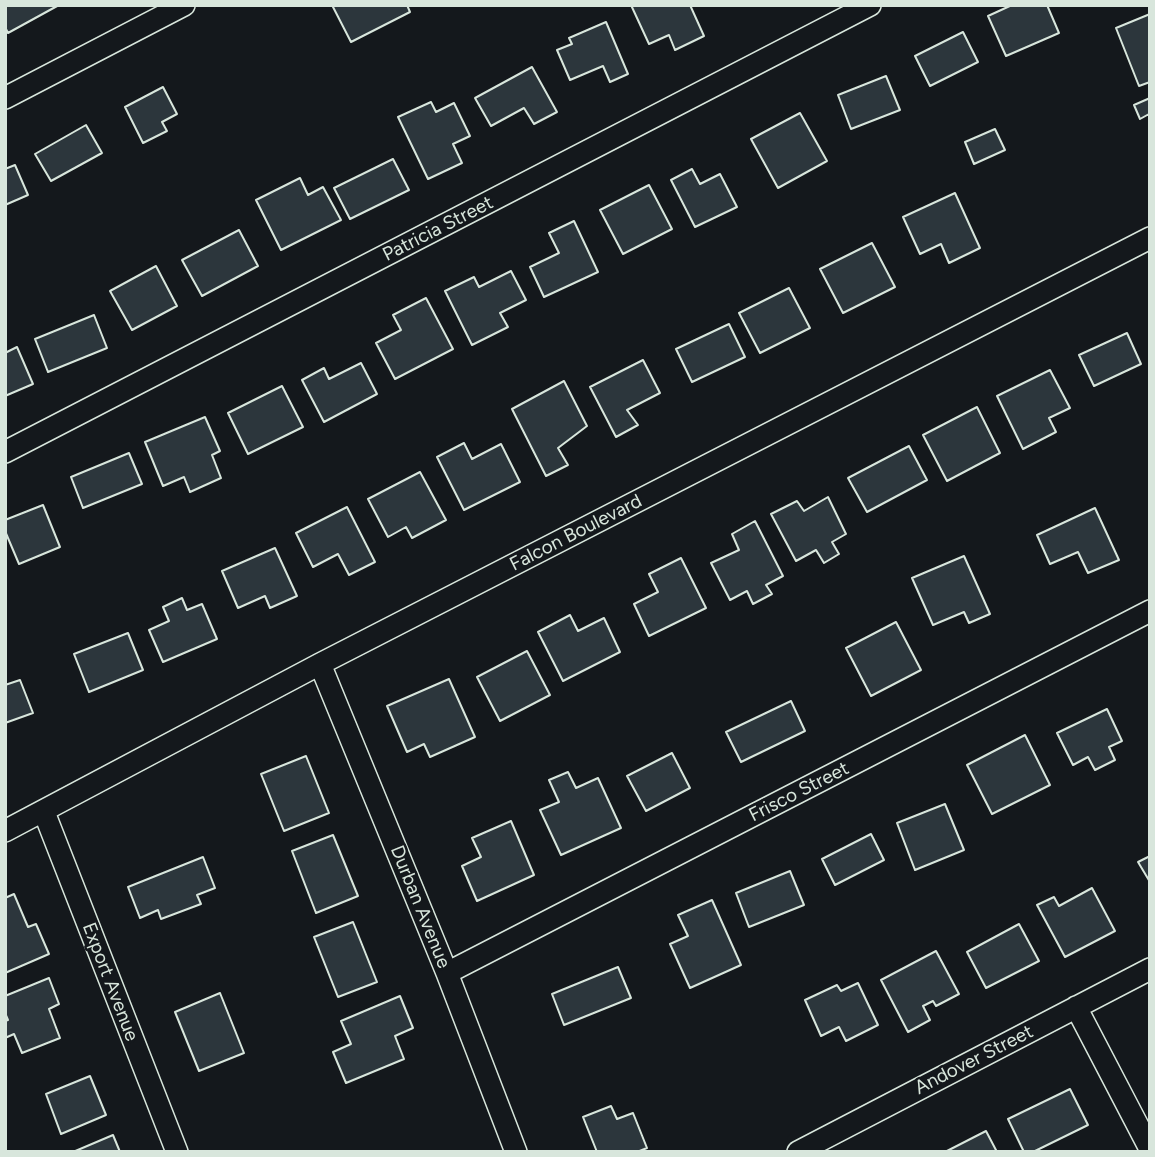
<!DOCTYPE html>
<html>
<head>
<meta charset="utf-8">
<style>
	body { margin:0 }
	#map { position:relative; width:1155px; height:1157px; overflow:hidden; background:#14181c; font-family:Figtree,sans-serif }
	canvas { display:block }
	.frame { position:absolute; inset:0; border:7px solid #d8e6dc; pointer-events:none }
</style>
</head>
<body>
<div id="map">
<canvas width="1155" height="1157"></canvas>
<div class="frame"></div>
</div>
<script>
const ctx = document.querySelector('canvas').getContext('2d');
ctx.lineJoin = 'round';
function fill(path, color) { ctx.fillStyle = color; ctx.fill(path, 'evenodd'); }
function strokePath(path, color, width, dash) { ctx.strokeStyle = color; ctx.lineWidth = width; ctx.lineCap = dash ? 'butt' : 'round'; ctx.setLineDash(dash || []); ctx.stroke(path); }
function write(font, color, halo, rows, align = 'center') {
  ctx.font = font + ' Figtree,sans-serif'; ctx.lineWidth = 5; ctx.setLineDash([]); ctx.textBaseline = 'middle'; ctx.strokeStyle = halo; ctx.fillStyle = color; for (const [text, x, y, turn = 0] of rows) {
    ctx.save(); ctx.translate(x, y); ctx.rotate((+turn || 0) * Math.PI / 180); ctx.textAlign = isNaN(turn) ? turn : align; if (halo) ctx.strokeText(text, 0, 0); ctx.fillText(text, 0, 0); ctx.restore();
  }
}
const building = new Path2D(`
	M5,5H59L8,33L5,27Z
	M332,5H407L410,12L351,42Z
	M631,5H690L704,36L675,50L669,35L649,44Z
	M1012,5H1047L1059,33L1006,56L988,16Z
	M1150,14V82L1139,86L1116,28Z
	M606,22L628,74L610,82L603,66L570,80L557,50L572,44L569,38Z
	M963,32L978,62L930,86L915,56Z
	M532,67L557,112L534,124L524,108L491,126L475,98Z
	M886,76L900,110L851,129L838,95Z
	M163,87L177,114L162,122L167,131L143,143L125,107Z
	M1150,98V117L1149,114L1140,119L1134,105Z
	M431,102L436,112L454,103L470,136L453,144L462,163L428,179L398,117Z
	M800,113L827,161L778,188L751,139Z
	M86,125L102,153L51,181L35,154Z
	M995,129L1005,150L974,164L965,142Z
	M393,159L409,190L350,219L334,188Z
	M15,165L28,195L5,205V169Z
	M692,169L700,184L720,174L737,207L695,227L671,180Z
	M300,178L308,195L323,187L341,220L281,250L256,200Z
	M649,185L672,229L623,254L600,210Z
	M955,193L980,248L949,263L941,244L920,254L903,217Z
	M574,221L598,272L544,297L530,267L559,253L549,233Z
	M239,230L258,266L202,296L182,260Z
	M872,243L895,287L843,313L820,269Z
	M156,266L177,306L132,330L110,291Z
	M511,271L526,300L500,313L508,327L472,345L445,291L474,277L479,287Z
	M789,288L810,328L760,353L739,313Z
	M426,298L453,349L395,379L376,343L401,330L393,315Z
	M94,315L107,348L48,372L35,339Z
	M729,324L745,357L692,382L676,349Z
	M1127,333L1141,364L1094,386L1079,355Z
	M17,347L33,384L5,396V353Z
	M643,360L660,393L627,410L638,425L616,437L590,387Z
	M361,363L377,394L324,422L302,380L324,368L329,379Z
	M1050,370L1070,408L1049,418L1056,432L1023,449L997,396Z
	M564,381L587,426L558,448L568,465L546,476L512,409Z
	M282,386L303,427L248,454L228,413Z
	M977,407L1000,453L947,481L923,435Z
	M205,417L220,451L212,455L221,478L190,492L184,477L163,486L145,442Z
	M464,443L472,459L501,444L520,482L464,510L437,457Z
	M909,446L927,480L867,512L848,478Z
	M129,453L142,484L83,508L71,477Z
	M420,472L446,520L412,538L406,527L388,537L368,499Z
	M828,497L846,534L832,542L839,554L824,563L816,550L796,561L771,514L797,501L804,511Z
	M43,505L60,547L19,564L5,531V520Z
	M347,507L375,562L349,575L338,554L313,567L296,533Z
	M1095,508L1119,560L1088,573L1078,552L1050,564L1037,535Z
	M755,521L783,576L766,585L772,594L753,604L747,591L730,600L711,563L739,550L732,534Z
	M275,548L297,596L270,608L265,596L238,608L222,571Z
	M964,556L990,614L969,623L964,612L933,625L912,578Z
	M681,558L706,608L649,636L634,604L658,592L649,574Z
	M182,598L187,610L202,604L217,639L163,662L149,630L169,621L163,607Z
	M570,615L578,631L604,618L620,652L563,681L538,632Z
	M896,622L921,670L871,696L846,648Z
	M128,633L143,670L89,692L74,654Z
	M527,651L550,695L500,721L477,677Z
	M449,679L475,737L430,757L424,744L407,752L387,706Z
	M20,680L33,713L5,723V685Z
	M791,701L805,731L741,762L726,732Z
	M1107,709L1122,741L1109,747L1115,760L1095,770L1088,757L1073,765L1057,733Z
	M1025,735L1050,785L992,814L967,765Z
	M672,753L690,788L646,811L627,776Z
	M306,756L329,813L284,831L261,774Z
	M568,772L576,788L598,778L621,828L561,855L540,810L559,802L549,780Z
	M945,804L964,850L915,870L897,823Z
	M511,821L534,875L477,901L462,866L481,857L472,838Z
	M871,834L884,860L835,885L822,859Z
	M333,835L358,896L316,913L292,851Z
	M1150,856V882L1138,862Z
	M203,857L215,888L197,895L201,904L161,919L158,910L140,918L128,887Z
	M790,871L804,905L749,927L736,893Z
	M1092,888L1115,931L1065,957L1037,905L1054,897L1059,906Z
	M14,894L28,927L36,924L49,954L5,973V898Z
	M712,900L741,965L690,988L670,944L688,936L678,915Z
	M353,922L377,982L338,997L314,937Z
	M1019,924L1039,961L986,988L967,952Z
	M936,951L959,994L936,1006L933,1001L923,1006L930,1020L908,1032L881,980Z
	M618,967L631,998L564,1025L552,994Z
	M49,978L59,1004L49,1009L60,1038L22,1053L14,1034L5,1038V1021L8,1020L5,1013V996Z
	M858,983L878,1025L846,1041L839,1027L821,1036L805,1000L837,985L841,991Z
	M220,993L244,1053L199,1071L175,1012Z
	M400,996L413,1028L395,1036L404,1059L346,1083L333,1052L351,1044L341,1021Z
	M90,1076L106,1115L61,1134L46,1094Z
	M1070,1089L1088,1125L1033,1152H1024L1008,1119Z
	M611,1106L617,1119L633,1113L647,1148L637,1152H597L583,1117Z
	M986,1131L997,1152H945Z
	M113,1135L120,1152H73Z`);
fill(building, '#2c363c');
strokePath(building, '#d8e6dc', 2);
const minor = new Path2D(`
	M5,98L184,5
	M5,452L870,5
	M320,664L447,973L516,1152
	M44,812L177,1152
	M5,831L320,664L1150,238
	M447,973L1150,611
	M1076,1007L1150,1149
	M798,1152L1150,969`);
strokePath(minor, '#d8e6dc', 24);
strokePath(minor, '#14181c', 21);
write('19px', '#d8e6dc', '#14181c', [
	["Patricia Street",438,229,-27],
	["Falcon Boulevard",576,533,-27],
	["Frisco Street",799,792,-27],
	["Durban Avenue",420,907,68],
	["Export Avenue",110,982,69],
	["Andover Street",974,1060,-27]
]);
</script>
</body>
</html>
